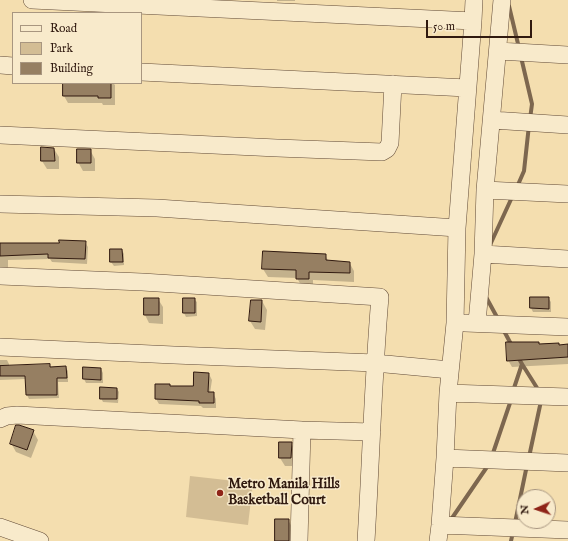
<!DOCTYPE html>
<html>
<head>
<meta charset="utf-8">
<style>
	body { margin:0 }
	#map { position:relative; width:568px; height:541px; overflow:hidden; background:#f4deaf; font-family:"IM FELL English",serif }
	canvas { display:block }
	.legend { position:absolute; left:12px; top:12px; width:130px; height:72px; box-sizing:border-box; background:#f8eacb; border:1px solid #a89680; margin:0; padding:5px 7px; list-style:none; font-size:12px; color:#30190f }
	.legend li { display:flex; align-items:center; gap:8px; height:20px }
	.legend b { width:20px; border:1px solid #a89680 }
	.north { position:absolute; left:516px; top:489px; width:40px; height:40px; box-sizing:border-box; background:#f8eacb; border:1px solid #a89680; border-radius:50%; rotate:267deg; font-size:11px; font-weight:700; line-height:16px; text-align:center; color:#30190f }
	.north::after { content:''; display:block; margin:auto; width:14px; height:18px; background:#8f2418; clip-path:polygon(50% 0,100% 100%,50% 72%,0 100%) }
	.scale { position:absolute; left:426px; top:20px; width:106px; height:18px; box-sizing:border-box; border:2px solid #30190f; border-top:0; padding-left:5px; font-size:12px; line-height:14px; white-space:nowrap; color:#30190f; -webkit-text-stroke:3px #f8eacb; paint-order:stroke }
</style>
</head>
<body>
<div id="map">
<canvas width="568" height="541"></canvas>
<ul class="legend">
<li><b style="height:5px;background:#f8eacb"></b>Road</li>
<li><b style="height:11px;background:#d3bd94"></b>Park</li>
<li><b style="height:11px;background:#967f62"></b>Building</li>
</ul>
<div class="north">N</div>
<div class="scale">50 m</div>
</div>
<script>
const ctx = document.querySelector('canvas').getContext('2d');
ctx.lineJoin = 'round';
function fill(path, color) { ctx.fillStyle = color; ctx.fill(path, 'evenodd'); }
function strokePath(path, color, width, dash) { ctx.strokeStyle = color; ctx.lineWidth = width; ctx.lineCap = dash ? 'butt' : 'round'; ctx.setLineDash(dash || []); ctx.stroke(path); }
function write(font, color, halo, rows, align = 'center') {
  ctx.font = font + ' "IM FELL English",serif'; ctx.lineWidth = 3; ctx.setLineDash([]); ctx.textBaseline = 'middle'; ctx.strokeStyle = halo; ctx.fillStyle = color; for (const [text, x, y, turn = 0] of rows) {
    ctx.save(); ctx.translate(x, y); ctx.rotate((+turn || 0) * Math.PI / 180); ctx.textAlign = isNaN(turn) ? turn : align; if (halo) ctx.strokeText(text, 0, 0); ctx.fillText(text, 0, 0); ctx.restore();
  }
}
fill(new Path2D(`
	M190,476L253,483L248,525L186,517Z`), '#d3bd94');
fill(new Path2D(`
	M277,0H295V1H277Z
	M64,83H113L115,85V105H103L102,103H68L64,96Z
	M42,148L54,149L59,157V169H47L42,161Z
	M90,150L95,159V171H83L78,162Z
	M85,242L88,247L87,264L52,262L50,259L8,260V268H0V244H60Z
	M122,250L124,254V265L114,266L111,262Z
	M325,255L329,262H349L354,271V282L313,280V287H302L297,278L268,277L263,269Z
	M531,298H548L551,302V312H533L531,308Z
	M145,299H158L163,307V324L149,323L145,315Z
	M194,299L197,302V316L186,317L184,313Z
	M262,301L267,310L265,330L255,329L250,321Z
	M558,344L560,346H568V364L512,367L508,360L539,345Z
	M0,360H7L9,364V366L50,365L51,368L65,367L68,371V382H58L59,398L29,399L27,395L26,379L0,380Z
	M101,369L103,373V383H86L84,379Z
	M209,374L212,380L210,393H213L216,399V408H203L201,406L159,404L156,399L170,387H194Z
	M117,389L119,392L118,403L103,402L101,398Z
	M33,431L38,440L31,458L16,452L11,443Z
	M291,443L296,451V466H285L280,458Z
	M288,520L292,527V541H276Z`), '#0003');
strokePath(new Path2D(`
	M509,6L519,48
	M521,57L532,104L530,119
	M517,187L524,171L529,125
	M490,245L513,195
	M486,297L498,319
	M503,329L512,346
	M522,364L539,391
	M513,391L522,364L518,357
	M492,456L511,400
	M529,457L541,401
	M450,521L489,464
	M515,523L527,465
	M511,541L513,532`), '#7d674f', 4);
const building = new Path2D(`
	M63,83H111V98H98V96H63Z
	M41,147L54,148L55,161H41Z
	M77,149H91V163H77Z
	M59,240L86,241L85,259L48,258V254L0,256V243H59Z
	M110,249H122L123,262H110Z
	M263,251L326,254V260L350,262V273L309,272V279H296V270L262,269Z
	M530,297H549V309L530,308Z
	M144,298H159V315H144Z
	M183,298H195V313H183Z
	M251,300H262L261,322L249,321Z
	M506,342H539V344L559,343V345L568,344V357L507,361Z
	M50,364V367L66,366L67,378H57V395H26L25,376H0V366Z
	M83,367L101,368V380L83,379Z
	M194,372L209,373L208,392H214V403H199V401L155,399V384H170V386H193Z
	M100,387L117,388V399H100Z
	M16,425H19L34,430L27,450L10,444Z
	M279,442H292L291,458H279Z
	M275,519H289V541H275Z`);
fill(building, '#967f62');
strokePath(building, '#30190f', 1);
const minor = new Path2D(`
	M32,0L473,21
	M498,51L568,55
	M0,65L13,66
	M141,72L467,88
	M492,120L568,125
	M0,135L277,148L382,152L387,149L390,143L393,84
	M485,190L568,194
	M0,204L157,208L457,228
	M483,254L568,259
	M0,276L142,282L380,297C373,378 371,460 366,541
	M465,323L568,327
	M477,323L483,254L485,190L502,0
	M0,347L174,355L375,363L450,370
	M448,393L568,397
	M0,419L7,416L17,415L302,430L372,432
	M445,458L568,463
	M440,525L568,530
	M0,527L40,541
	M299,541L302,430
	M438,541L440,525L445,458L448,393L455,323L457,228L473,21L474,0`);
strokePath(minor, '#614a37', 18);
strokePath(minor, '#f8eacb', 17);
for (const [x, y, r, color] of [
	[220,493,4,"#8f2418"]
]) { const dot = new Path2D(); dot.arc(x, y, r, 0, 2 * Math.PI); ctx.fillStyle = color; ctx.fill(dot); strokePath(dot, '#f8eacb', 1.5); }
write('bold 14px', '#30190f', '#f8eacb', [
	["Metro Manila Hills",228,485],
	["Basketball Court",228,501]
], 'left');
</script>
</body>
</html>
